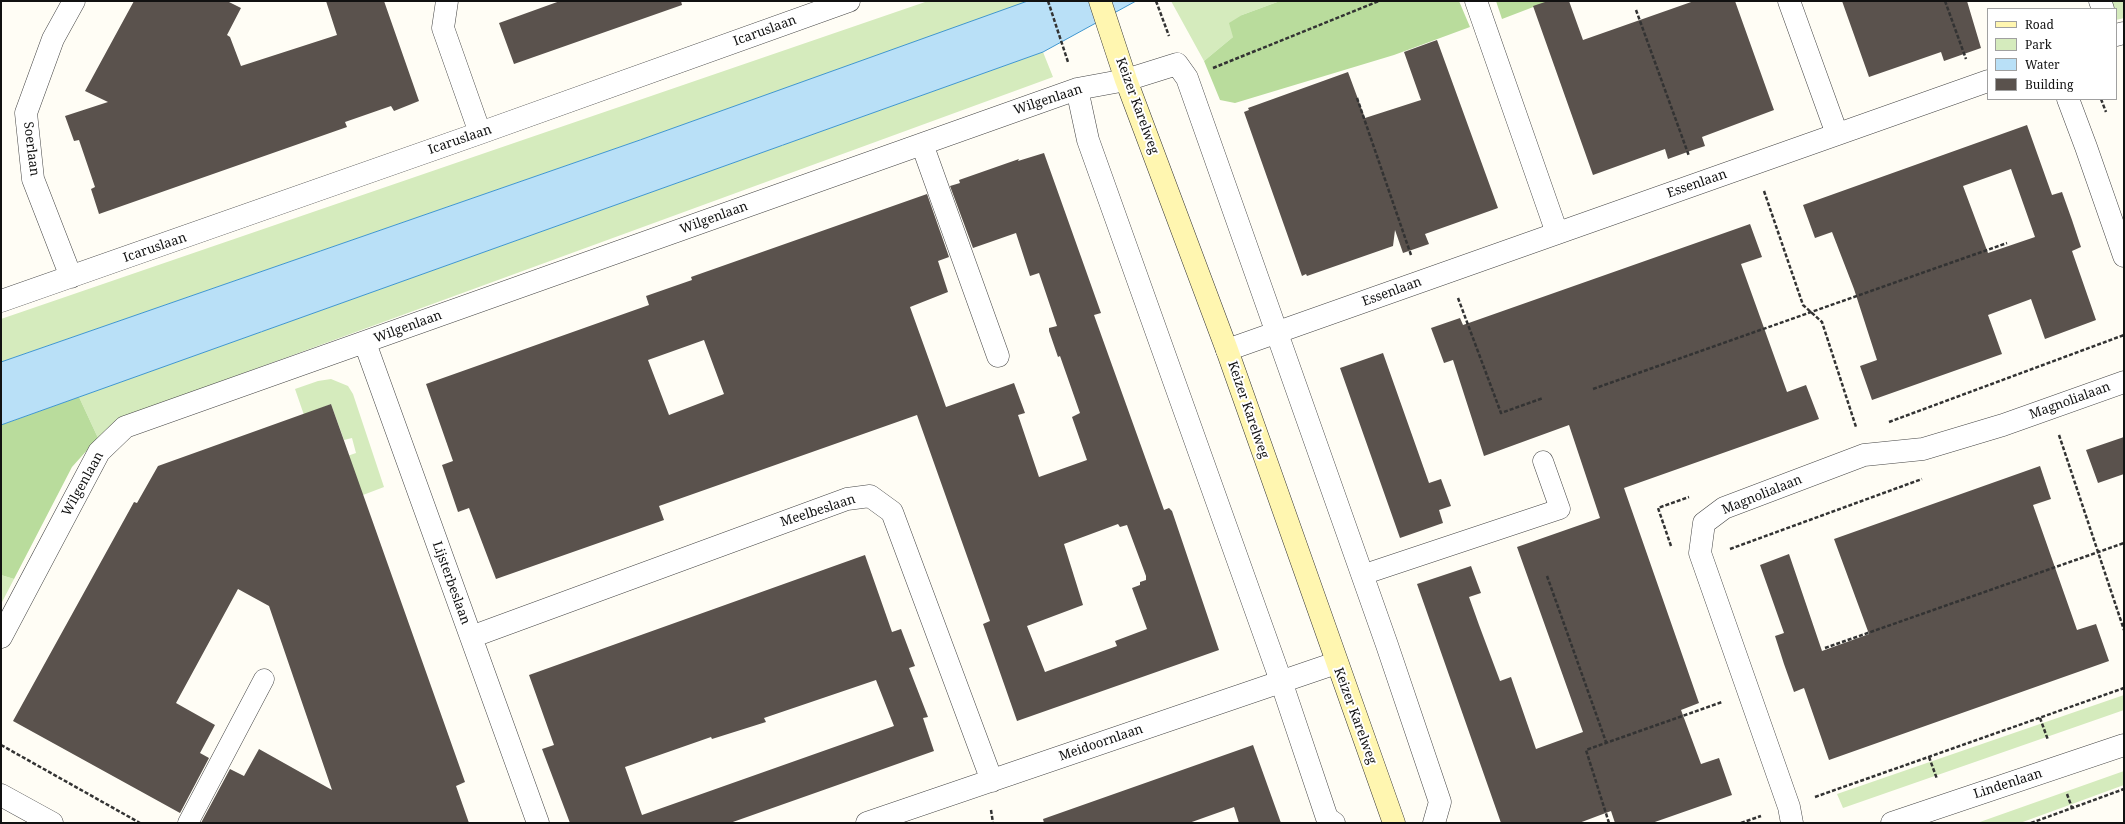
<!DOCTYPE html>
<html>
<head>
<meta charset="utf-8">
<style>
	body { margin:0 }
	#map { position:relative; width:2125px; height:824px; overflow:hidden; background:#fffdf5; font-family:"Noto Serif",serif }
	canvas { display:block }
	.frame { position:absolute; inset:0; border:2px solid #111; pointer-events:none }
	.legend { position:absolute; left:1987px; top:8px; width:130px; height:92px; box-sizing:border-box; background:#fff; border:1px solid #a0a0a0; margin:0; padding:5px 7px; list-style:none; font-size:12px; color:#111 }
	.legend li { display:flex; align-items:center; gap:8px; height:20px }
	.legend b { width:20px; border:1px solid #a0a0a0 }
</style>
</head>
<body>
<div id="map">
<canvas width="2125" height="824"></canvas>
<div class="frame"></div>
<ul class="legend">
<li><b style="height:5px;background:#fff6b0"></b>Road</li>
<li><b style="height:11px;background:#d5ebbd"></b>Park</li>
<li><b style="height:11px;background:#b9e0f7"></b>Water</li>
<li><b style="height:11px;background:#5a524d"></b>Building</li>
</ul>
</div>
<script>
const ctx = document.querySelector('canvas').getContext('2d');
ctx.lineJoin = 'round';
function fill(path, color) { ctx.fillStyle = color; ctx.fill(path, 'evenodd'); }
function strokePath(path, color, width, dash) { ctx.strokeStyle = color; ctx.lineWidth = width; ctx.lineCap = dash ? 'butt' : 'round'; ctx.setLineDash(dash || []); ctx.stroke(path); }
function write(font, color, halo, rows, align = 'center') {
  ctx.font = font + ' "Noto Serif",serif'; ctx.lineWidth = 4; ctx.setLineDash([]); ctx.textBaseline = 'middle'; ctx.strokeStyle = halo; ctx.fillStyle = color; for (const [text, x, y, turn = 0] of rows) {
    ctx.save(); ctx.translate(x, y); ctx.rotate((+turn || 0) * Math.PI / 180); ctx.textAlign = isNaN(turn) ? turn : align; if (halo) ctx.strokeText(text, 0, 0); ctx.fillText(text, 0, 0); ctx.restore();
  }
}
fill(new Path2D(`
	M928,1H1024V3L640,140L1,362V319Z
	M1171,1H1280L1242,15L1233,37L1204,61Z
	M2094,1H2124V18L2116,20V9H2097Z
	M1043,52L1053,77L118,419L98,438L79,397Z
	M331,379L348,386L353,394L384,487L363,495L321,465L356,453L352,438L344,440L331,404L304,415L295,389L318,381Z
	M1,575L14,579L1,604Z
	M2124,695V710L1843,808L1837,794Z
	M2124,771V785L2020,823H1977Z`), '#d5ebbd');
fill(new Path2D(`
	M1280,1H1459L1470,27L1394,55L1235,103L1220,100L1204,61L1233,37L1229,23L1242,15Z
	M1496,1H1549L1502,19Z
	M79,397L98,438L72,467L14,579L1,575V425Z`), '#b9dc9c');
const water = new Path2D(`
	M1028,1H1136L1043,52L1,425V362L640,140Z`);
fill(water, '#b9e0f7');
strokePath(water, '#3f96cf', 1);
fill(new Path2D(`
	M134,1H227L241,8L227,35L230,37L241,66L337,35L326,1H384L419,101L394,111L391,106L345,122L347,127L99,214L91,189L95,187L79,140L74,141L65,116L108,102L85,91Z
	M560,1H681L682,5L514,64L499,23Z
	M1548,1H1569L1583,40L1694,1H1735L1774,110L1702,137L1705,146L1693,150L1668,159L1665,149L1593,175L1533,6Z
	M1842,1H1967L1981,48L1944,61L1941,52L1869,77Z
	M1437,40L1498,208L1425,234L1429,244L1403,253L1395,230L1393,246L1307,276L1306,274L1302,276L1244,112L1249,110L1248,108L1348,72L1365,118L1421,100L1404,52Z
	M2027,125L2052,195L2062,192L2072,220L2081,247L2072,251L2096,320L2045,339L2031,299L1988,315L2002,354L1872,400L1860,366L1877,360L1854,289L1832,232L1815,238L1803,205ZM2011,169L2035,237L1988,253L1963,186Z
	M1044,153L1101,313L1094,315L1164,510L1169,508L1172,511L1219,650L1017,721L983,624L990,621L917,415L659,506L664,520L496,579L469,508L458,512L442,465L453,461L426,384L649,305L646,296L692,280L691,277L927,194L949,257L938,261L948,292L910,307L946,407L1014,383L1025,413L1018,415L1039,477L1087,460L1072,417L1080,413L1060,356L1058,357L1049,331V328L1057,326L1039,273L1030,276L1016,233L973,248L950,186L960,183L959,180L1019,159L1018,161ZM704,340L724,394L669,415L648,360ZM1118,524L1120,527L1127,525L1146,576V580L1140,582V585L1132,588L1147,629L1115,641L1117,646L1045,672L1027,626L1083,605L1064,544Z
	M1750,224L1762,257L1741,264L1787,392L1806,385L1819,419L1624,488L1699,703L1681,710L1701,764L1719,758L1732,795L1652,823H1615L1611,811L1579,823H1501L1417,584L1471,566L1481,593L1469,597L1479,625L1500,681L1511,677L1536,749L1583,732L1517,547L1600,518L1569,425L1484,456L1453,360L1444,363L1431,328L1460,318L1463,325Z
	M1383,353L1429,483L1441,479L1451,506L1439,510L1443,523L1400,538L1340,368Z
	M331,404L465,782L456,786L469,823H201L230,769L244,776L259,749L332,790L269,606L238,589L176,703L215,725L200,753L209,758L180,813L13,721L134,502L137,503L158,466Z
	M2124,437V474L2098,483L2086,450Z
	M2040,466L2051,499L2033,505L2077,630L2096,624L2109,661L1829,760L1804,688L1794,692L1784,664L1775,636L1784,633L1760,565L1789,554L1822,651L1869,634L1834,539Z
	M865,555L892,632L901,629L915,666L909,668L928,717L923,718L934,751L730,823H570L542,749L554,745L529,675ZM876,680L894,726L642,815L625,767L711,737L712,739L766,722L764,718Z
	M1253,745L1281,823H1239L1234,807L1189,823H1044L1043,819Z`), '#5a524d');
const lane = new Path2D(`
	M1362,575L1560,509L1543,461
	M188,823L264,679`);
const street = new Path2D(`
	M447,1L443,28L480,133
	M1476,1L1557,233
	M1789,1L1837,134
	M2100,1L2103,9
	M2116,35L2124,33
	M1077,89L1088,140L1281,681L1327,818L1334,823
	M2068,99L2086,147L2124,256
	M922,144L998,356
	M71,277L33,179L26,113L53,39L74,1
	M1,301L480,133L849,1
	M365,343L538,823
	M1227,350L1988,81
	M1,637L99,452L125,427L1077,89L1126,80L1177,64L1187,78L1387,645L1440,802L1434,823
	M471,637L847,499L870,496L892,512L992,781
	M1,795L52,823
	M867,823L1336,663
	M1792,823L1789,807L1700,553L1704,523L1724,508L1864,455L1923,449L2003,425L2124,382
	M1892,823L2124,745`);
const secondary = new Path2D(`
	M1100,1L1126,80L1227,350L1394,823`);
strokePath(lane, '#444', 21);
strokePath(street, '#444', 23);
strokePath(secondary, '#333', 23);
strokePath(new Path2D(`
	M1048,1L1068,62
	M1156,1L1169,36
	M1945,1L1966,59
	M1636,10L1689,156
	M1213,68L1379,1
	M1357,98L1411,255
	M2101,99L2106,112
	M1764,191L1803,305L1822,322L1856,427
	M1458,298L1501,413L1543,398
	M1593,389L2007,243
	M1889,422L2124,335
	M2059,435L2124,630
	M1671,546L1658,508L1689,497
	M1730,549L1922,479
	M1547,576L1606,742
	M1825,648L2124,543
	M2040,718L2048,740
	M1,745L140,823
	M1929,757L1937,779
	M2067,794L2072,808
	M1815,797L2124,688
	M991,810L993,823
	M1609,823L1586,750L1722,702
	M1741,823L1761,816
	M2031,823L2124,789`), '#333', 2.5, [4, 2]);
strokePath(lane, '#fff', 20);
strokePath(street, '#fff', 22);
strokePath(secondary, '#fff6b0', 22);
write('13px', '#111', '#fff', [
	["Icaruslaan",765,31,-20],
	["Wilgenlaan",1048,100,-18],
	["Keizer Karelweg",1137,106,70],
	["Icaruslaan",460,140,-19],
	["Soerlaan",31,149,83],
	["Essenlaan",1697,184,-19],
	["Wilgenlaan",714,218,-20],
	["Icaruslaan",155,248,-19],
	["Essenlaan",1392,292,-20],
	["Wilgenlaan",408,327,-20],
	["Magnolialaan",2070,401,-20],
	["Keizer Karelweg",1248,410,71],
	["Wilgenlaan",83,484,-61],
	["Magnolialaan",1762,495,-22],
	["Meelbeslaan",818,511,-18],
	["Lijsterbeslaan",451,583,70],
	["Keizer Karelweg",1355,716,70],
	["Meidoornlaan",1101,743,-19],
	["Lindenlaan",2008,784,-18]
]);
</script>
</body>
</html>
